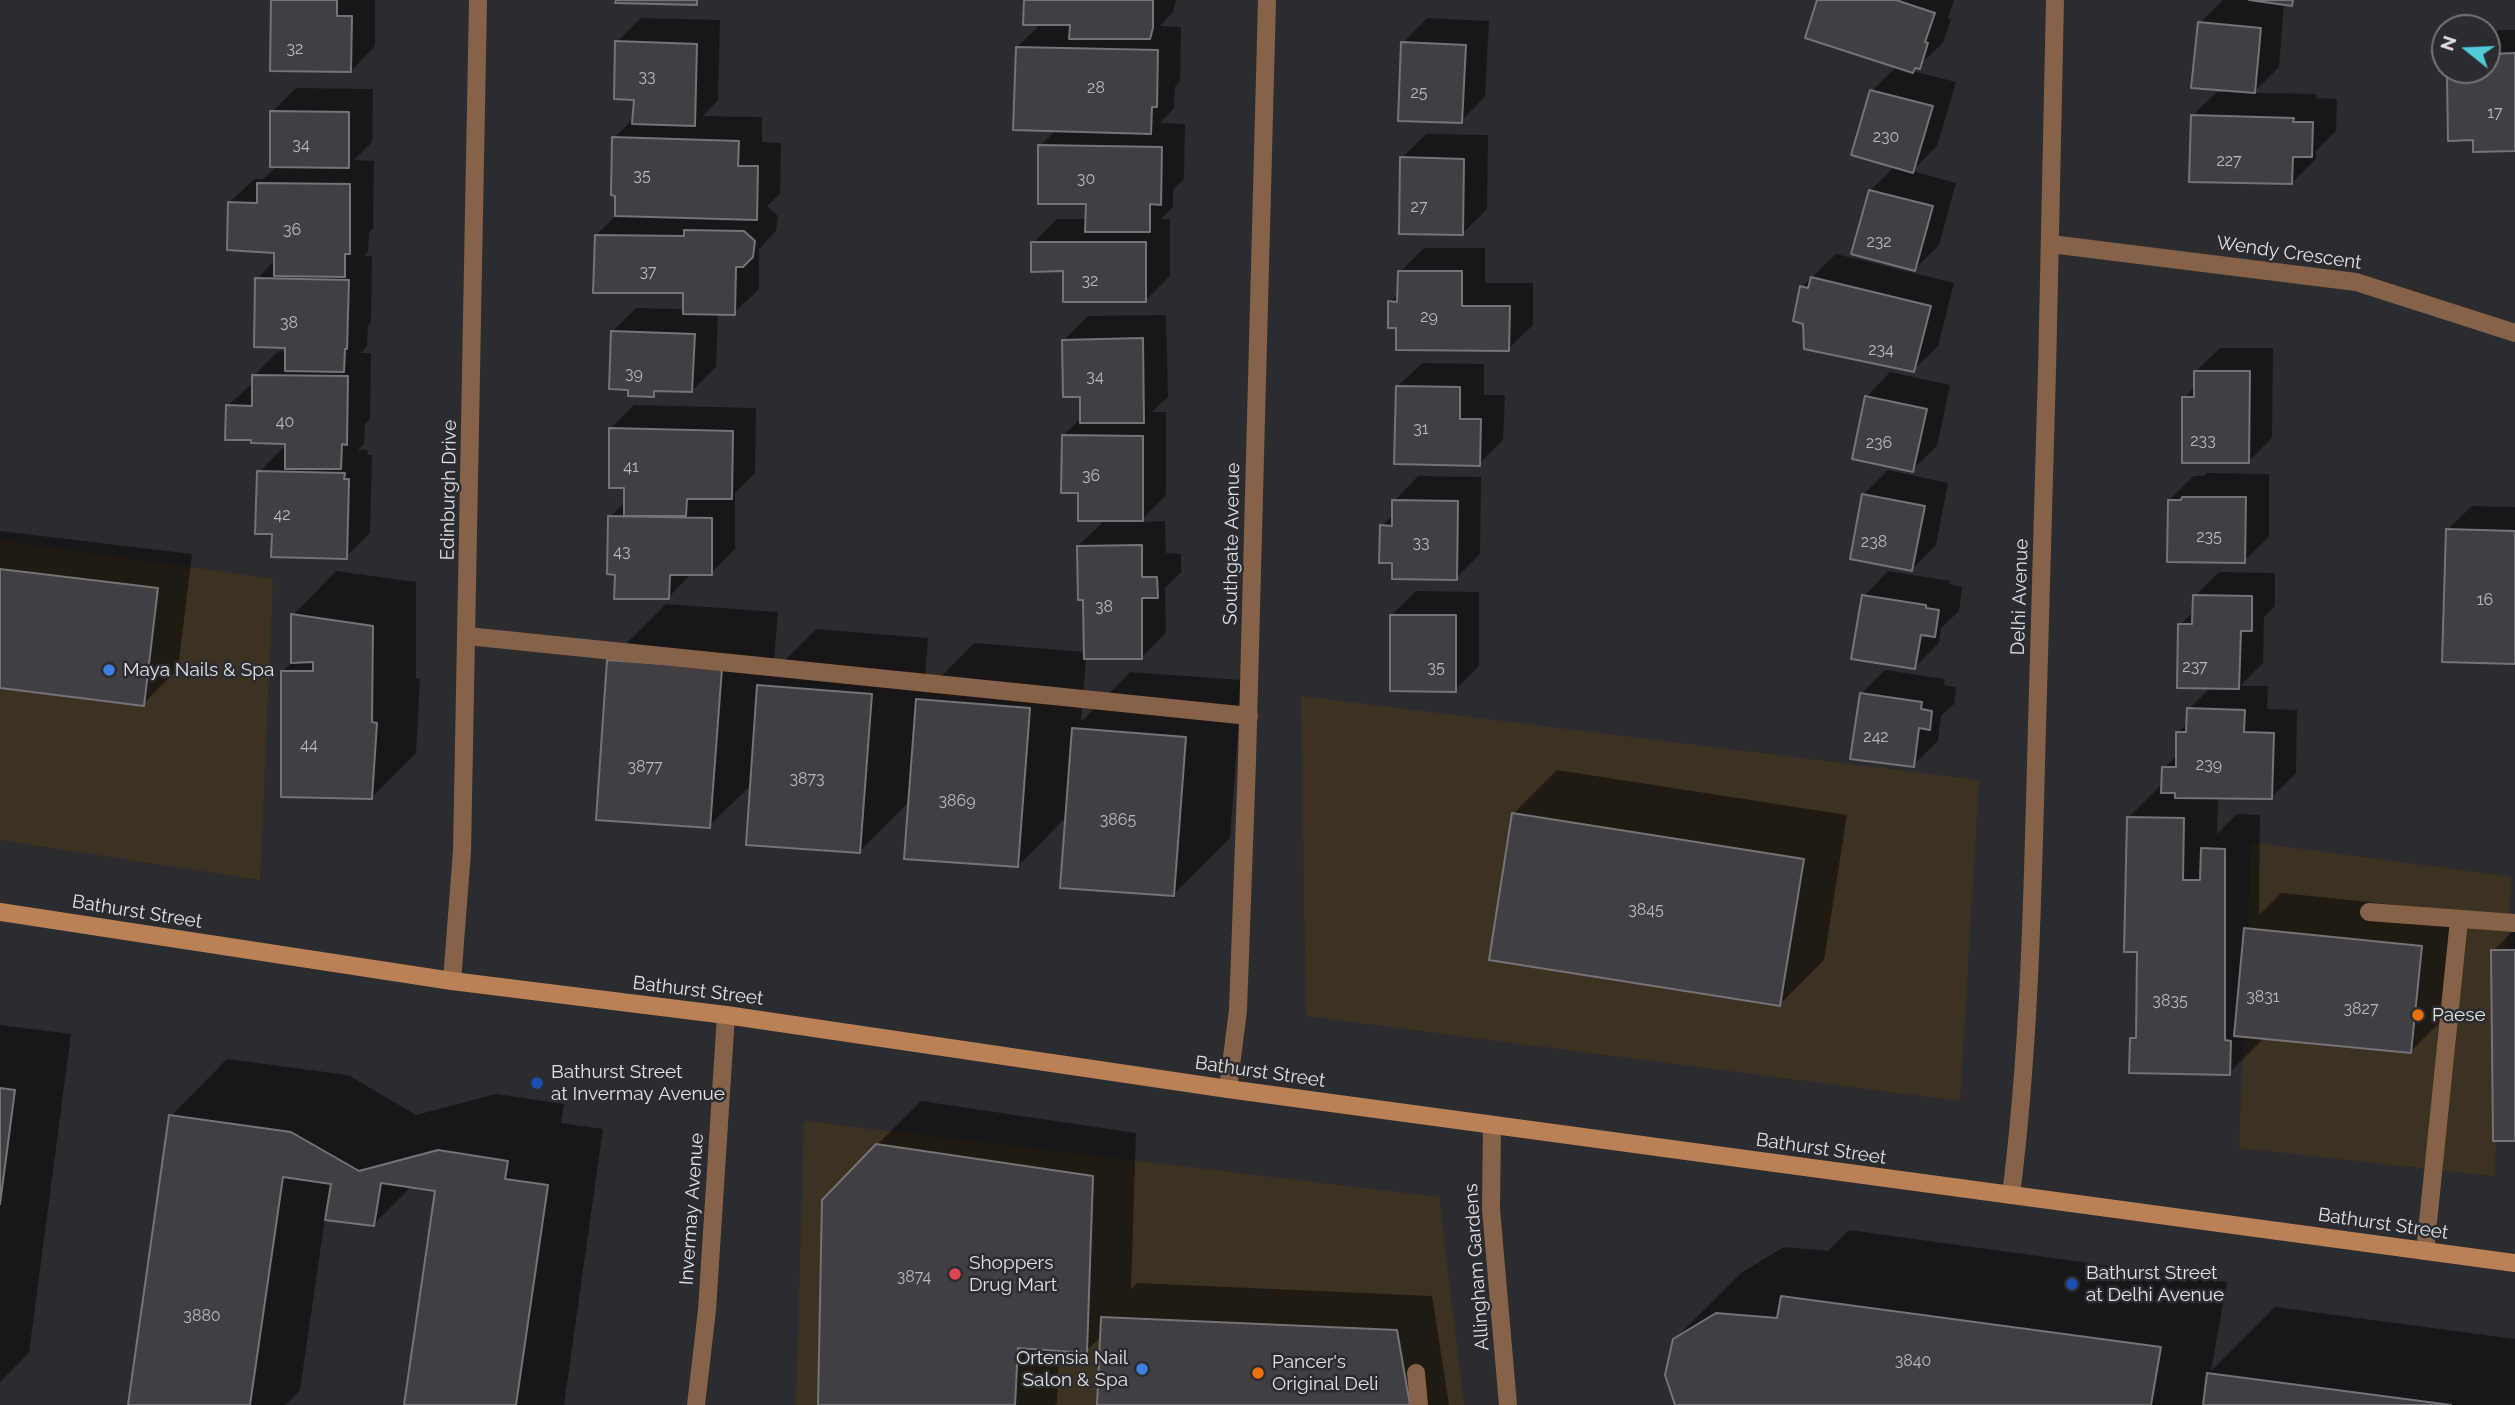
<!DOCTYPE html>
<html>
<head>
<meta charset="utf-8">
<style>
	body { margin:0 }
	#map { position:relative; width:2515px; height:1405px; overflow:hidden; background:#2b2c2f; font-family:Raleway,sans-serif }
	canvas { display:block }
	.north { position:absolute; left:2431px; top:14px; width:70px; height:70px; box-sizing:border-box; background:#2b2c2f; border:2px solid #747578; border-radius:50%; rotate:288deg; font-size:19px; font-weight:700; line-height:28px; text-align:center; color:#e1e2e5 }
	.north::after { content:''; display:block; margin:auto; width:24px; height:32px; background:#52cbd8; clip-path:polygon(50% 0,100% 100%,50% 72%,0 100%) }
</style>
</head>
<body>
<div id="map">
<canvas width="2515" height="1405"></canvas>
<div class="north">N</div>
</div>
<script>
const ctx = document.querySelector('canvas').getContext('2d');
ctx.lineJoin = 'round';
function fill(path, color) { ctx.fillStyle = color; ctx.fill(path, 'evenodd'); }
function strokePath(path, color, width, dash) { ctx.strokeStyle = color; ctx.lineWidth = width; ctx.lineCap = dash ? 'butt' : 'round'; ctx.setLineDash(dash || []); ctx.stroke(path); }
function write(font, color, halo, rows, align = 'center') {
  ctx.font = font + ' Raleway,sans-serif'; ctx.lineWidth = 5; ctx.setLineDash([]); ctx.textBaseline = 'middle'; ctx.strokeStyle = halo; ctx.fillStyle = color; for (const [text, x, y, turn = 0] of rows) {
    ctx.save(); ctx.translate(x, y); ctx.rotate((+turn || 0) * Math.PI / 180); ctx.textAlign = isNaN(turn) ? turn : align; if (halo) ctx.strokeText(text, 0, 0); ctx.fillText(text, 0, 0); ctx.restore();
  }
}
fill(new Path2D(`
	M0,540L273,579L260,880L0,840Z
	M1301,696L1979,780L1960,1101L1306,1016Z
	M2251,842L2511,877L2494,1176L2239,1148Z
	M804,1121L1439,1197L1464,1405H796Z`), '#3b3222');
fill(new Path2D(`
	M273,0H375V46L351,71Z
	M1025,0H1176L1173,12L1160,26L1181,27L1180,81L1175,87L1174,108L1160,123L1185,124L1184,179L1173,190V207L1161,219H1170V276L1146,300L1065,270L1033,243L1057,219H1087L1088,202L1040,146L1057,129L1017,47L1041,24Z
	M1819,0H1954L1948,18L1951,19L1943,43L1913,71L1956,82L1937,146L1912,171L1956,183L1939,245L1915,269L1870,191L1895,166L1872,91L1897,66Z
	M2223,0H2295L2291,4L2284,3L2279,67L2253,93L2317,94L2316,98L2337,99L2336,131L2316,151V159L2292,183L2192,116L2217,92H2226L2200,23Z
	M641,18L720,20L718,100L703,116L762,117V142L781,143L780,194L767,206L778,216L776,231L759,249V289L734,313H718L716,367L692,391L659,389L653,396L612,332L636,308L684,309L685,292L596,235L616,216L614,138L635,117L636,98L617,42Z
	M1427,18L1489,21L1485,97L1461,121L1403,43Z
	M2498,30H2515V150L2475,138L2449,79L2458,70H2487V42Z
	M296,88L373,89L372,142L354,160L374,161L373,228L369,232L368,251L364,256H372L371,323L368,326L367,346L361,353H371L370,419L365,424L364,444L358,450H368L367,455H372L370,533L346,557L273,533L259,472L283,448H287V442L227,406L254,382V376L278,351L287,352L257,279L276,259V251L229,203L254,179H263L277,166L272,112Z
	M1426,134L1488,135L1487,209L1463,233L1402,158Z
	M1424,248H1485V283H1533V325L1508,349L1398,326L1390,302L1399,293L1400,272Z
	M1836,254L1954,283L1938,346L1913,370L1802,287Z
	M1166,315L1168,397L1152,412H1166V495L1140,522L1165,521L1166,553L1181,554V572L1165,588L1166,633L1142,657L1086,658L1081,722L1130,672L1242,680L1230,838L1173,895L1067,816L1018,866L910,801L859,852L752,784L709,826L609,661L666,604L778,612L773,672L816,629L928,638L924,694L974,643L1086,652L1085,598L1078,546L1105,520L1080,491L1063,436L1082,417L1081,395L1064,340L1088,316Z
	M2220,348H2273L2272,438L2248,462L2184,398L2195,387V372Z
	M1422,363L1484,364V395H1505L1503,440L1479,464L1397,387Z
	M1890,372L1950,385L1937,446L1912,470L1866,397Z
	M634,405L756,408L755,473L735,493V549L711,573H692L668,598L616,573L610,517L626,501V487L610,429Z
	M1888,470L1948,483L1936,545L1912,569L1864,494Z
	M2207,473L2269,474V537L2244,561L2169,500L2194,476H2204Z
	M1418,476L1481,477L1480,554L1456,578L1394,562L1382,526L1394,514V501Z
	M2472,506L2515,507V662L2447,530Z
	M0,531L192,554L178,669L143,704L0,687Z
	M336,571L416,582V678L420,679L416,753L372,797L283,671L293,661V615Z
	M1888,571L1950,581L1949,584L1962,587L1959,611L1941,628L1939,643L1915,667L1864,596Z
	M2219,572L2275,573V606L2264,617L2263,663L2240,686H2268L2267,709L2297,710L2296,773L2272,797L2218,796L2217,834L2237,814L2260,815L2259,915L2281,893L2456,911L2445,1017L2410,1052L2265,1037L2229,1073L2131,1039L2138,1032L2139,950L2128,818L2163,783L2164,768L2178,754V733L2188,722L2189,709L2211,687L2180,625L2194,611L2195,596Z
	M1416,591L1479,592V666L1455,690L1392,615Z
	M1885,670L1945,679L1944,685L1956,687L1954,704L1941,716L1938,741L1913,765L1861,694Z
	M1557,770L1847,815L1824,960L1780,1004L1513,814Z
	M2515,929V1139L2493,951Z
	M0,1025L71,1034L29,1353L0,1382Z
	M227,1059L348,1075L416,1115L496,1094L564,1104L561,1123L603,1129L564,1405H406L437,1189L412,1186L374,1224L325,1218L300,1390L285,1405H130L171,1116Z
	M921,1101L1136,1133L1131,1289L1137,1283L1432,1296L1449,1405H1099L1102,1336L1086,1351L1059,1349L1057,1403L1055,1405H820L877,1145Z
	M1849,1230L2227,1282L2211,1371L2275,1307L2515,1339V1405H1677L1674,1340L1741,1273L1784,1247L1828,1251Z`), '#0007');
const building = new Path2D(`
	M271,0H337V16H352L351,72L270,71Z
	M616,0H697V5L615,3Z
	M1024,0H1153V28L1150,39H1069L1070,25H1023Z
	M1817,0H1896L1935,13L1925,42L1928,43L1920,69L1915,68L1913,73L1805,38Z
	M2249,0H2293L2292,6Z
	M2198,22L2261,28L2255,93L2191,88Z
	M615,41L697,44L695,126L632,124L634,100L614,99Z
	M1401,42L1466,45L1462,123L1398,121Z
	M1016,47L1158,50L1157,107H1152L1151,134L1013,130Z
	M2515,53V151L2473,152V140L2448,141L2447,78H2473V70H2487V54Z
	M1870,90L1933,106L1913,173L1851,155Z
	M270,111L349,112V168L270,167Z
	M2191,115L2294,118L2293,122H2313L2312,157H2293L2292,184L2189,182Z
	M612,137L739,141L738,166H758L757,220L615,216V196L611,195Z
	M1038,145L1162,147L1161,205L1150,204V232H1085L1086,204H1038Z
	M1400,157L1464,159L1463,235L1399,234Z
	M257,183L350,184V254H345V277L274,276V253L227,250L228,202L257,203Z
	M1869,190L1933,206L1915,271L1851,254Z
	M684,230L744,231L755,241L753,257L743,267H736L735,315L683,314V293H593L595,235L684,236Z
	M1031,242H1146V302H1063V271L1031,272Z
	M1398,271H1462V306H1510L1509,351L1396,350V328H1388V301L1397,302Z
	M1811,277L1931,306L1914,372L1804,349L1803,324L1793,321L1800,286L1808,288Z
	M255,278L349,280L347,349H345L344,372L285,371V348L254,347Z
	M611,331L695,334L692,392L654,391V397L628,396V390L609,389Z
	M1143,338L1144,423H1080V397H1063L1062,340Z
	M2194,371H2250L2249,463H2182V397H2194Z
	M252,375L348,376L347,445L342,444L341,469H285V444L251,443V440H225L226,405L252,406Z
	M1396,386L1460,387V419H1481L1480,466L1394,464Z
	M1865,396L1927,409L1913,472L1852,459Z
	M609,428L733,431L732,499H687L686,516H624V488H609Z
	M1062,435L1143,436V521H1078V493H1061Z
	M257,471L345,473L344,479H349L347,559L271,557L272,534H255Z
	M1862,494L1925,506L1912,571L1850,559Z
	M2182,497H2246L2245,563L2167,562L2168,500H2181Z
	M1392,500L1458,501L1457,580L1392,579V563H1379L1380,525L1392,526Z
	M608,516L712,518V575H670L669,599H614L615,575L607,574Z
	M2446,529L2515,531V664L2442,662Z
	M1142,545V577H1157L1158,598H1142V659H1084L1083,600H1078L1077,546Z
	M0,569L158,588L144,706L0,688Z
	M1862,595L1926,605V608L1939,610L1935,637L1921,635L1915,669L1851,659Z
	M2193,595L2252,596V631H2241L2239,689L2177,688L2178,624H2192Z
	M291,614L373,626L372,722L377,723L372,799L281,797V671H313V662L291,663Z
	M1390,615H1456V692L1390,691Z
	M607,660L722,668L710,828L596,820Z
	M757,685L872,694L860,853L746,845Z
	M1860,693L1922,702L1921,709L1932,711L1930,730L1919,728L1914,767L1850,759Z
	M916,699L1030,708L1018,867L904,859Z
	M2187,708L2245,710L2244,732L2274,733L2272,799L2175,798V793H2161L2162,767H2176V732H2186Z
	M1072,728L1186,737L1174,896L1060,888Z
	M1512,813L1804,859L1780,1006L1489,960Z
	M2127,817L2184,818L2183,880H2200L2201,848L2225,849V1040L2231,1041L2230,1075L2129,1073L2130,1038H2136L2137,952H2124Z
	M2244,928L2422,946L2411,1053L2234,1036Z
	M2491,950H2515V1141H2493Z
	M0,1088L15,1090L0,1204Z
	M169,1115L291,1132L359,1171L438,1150L508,1161L505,1179L548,1185L516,1405H404L435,1191L381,1183L374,1226L325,1220L331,1184L283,1177L250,1405H128Z
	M876,1144L1093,1176L1087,1353L1018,1348L1015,1405H818L822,1200Z
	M1781,1296L2161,1347L2151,1405H1675L1665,1375L1673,1339L1716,1313L1777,1318Z
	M1101,1317L1397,1330L1410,1405H1097Z
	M2207,1373L2451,1405H2203Z`);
fill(building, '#413f43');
strokePath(building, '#757377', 2);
strokePath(new Path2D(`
	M467,636L1249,716
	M2369,912L2515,923
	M2425,1251L2459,920
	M1416,1373L1419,1405`), '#866348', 18);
strokePath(new Path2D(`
	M2051,244L2356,282L2515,333
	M452,981L462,851L478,0
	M1228,1089L1238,1010L1247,761L1267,0
	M1492,1125L1491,1209L1508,1405
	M2011,1195C2032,1029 2033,859 2038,691C2045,461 2051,230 2055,0
	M696,1405L707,1310L726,1015`), '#866348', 18);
strokePath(new Path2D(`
	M0,912L452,981L726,1015L1228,1089L2515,1263`), '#b98155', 18);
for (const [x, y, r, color] of [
	[109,670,7,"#3f7fe0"],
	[2418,1015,7,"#e8710a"],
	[537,1083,7,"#1a4fb4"],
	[955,1274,7,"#e0444e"],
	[2072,1284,7,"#1a4fb4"],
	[1142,1369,7,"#3f7fe0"],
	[1258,1373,7,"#e8710a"]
]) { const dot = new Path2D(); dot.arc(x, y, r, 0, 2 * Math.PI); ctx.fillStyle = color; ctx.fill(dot); strokePath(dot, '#2b2c2f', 2.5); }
write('16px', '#b9b9bc', null, [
	["32",295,49],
	["33",647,77],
	["28",1096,88],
	["25",1419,93],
	["17",2495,113],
	["230",1886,137],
	["34",301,145],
	["227",2229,161],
	["35",642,176],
	["30",1086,179],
	["27",1419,207],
	["36",292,230],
	["232",1879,242],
	["37",648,272],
	["32",1090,281],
	["29",1429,317],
	["38",289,323],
	["234",1881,350],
	["39",634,374],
	["34",1095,377],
	["40",285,422],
	["31",1421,429],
	["233",2203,441],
	["236",1879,443],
	["41",631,467],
	["36",1091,476],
	["42",282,515],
	["235",2209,537],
	["238",1874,542],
	["33",1421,543],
	["43",622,552],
	["16",2485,600],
	["38",1104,607],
	["237",2195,667],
	["35",1436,668],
	["242",1876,737],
	["44",309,745],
	["239",2209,765],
	["3877",645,767],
	["3873",807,779],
	["3869",957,801],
	["3865",1118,820],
	["3845",1646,910],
	["3831",2263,997],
	["3835",2170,1001],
	["3827",2361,1009],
	["3874",914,1277],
	["3880",202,1316],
	["3840",1913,1361]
]);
write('19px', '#e1e2e5', '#2b2c2f', [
	["Wendy Crescent",2289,253,8],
	["Edinburgh Drive",449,490,-89],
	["Southgate Avenue",1232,544,-89],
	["Delhi Avenue",2020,597,-88],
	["Bathurst Street",137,912,9],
	["Bathurst Street",698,991,7],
	["Bathurst Street",1260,1072,8],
	["Bathurst Street",1821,1149,8],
	["Invermay Avenue",692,1209,-86],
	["Bathurst Street",2383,1224,8],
	["Allingham Gardens",1477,1267,-94]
]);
write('19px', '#e1e2e5', '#2b2c2f', [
	["Maya Nails & Spa",123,670],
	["Paese",2432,1015],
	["Bathurst Street",551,1072],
	["at Invermay Avenue",551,1094],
	["Shoppers",969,1263],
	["Drug Mart",969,1285],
	["Bathurst Street",2086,1273],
	["at Delhi Avenue",2086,1295],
	["Ortensia Nail",1128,1358,"right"],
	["Salon & Spa",1128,1380,"right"],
	["Pancer's",1272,1362],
	["Original Deli",1272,1384]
], 'left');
</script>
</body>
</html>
